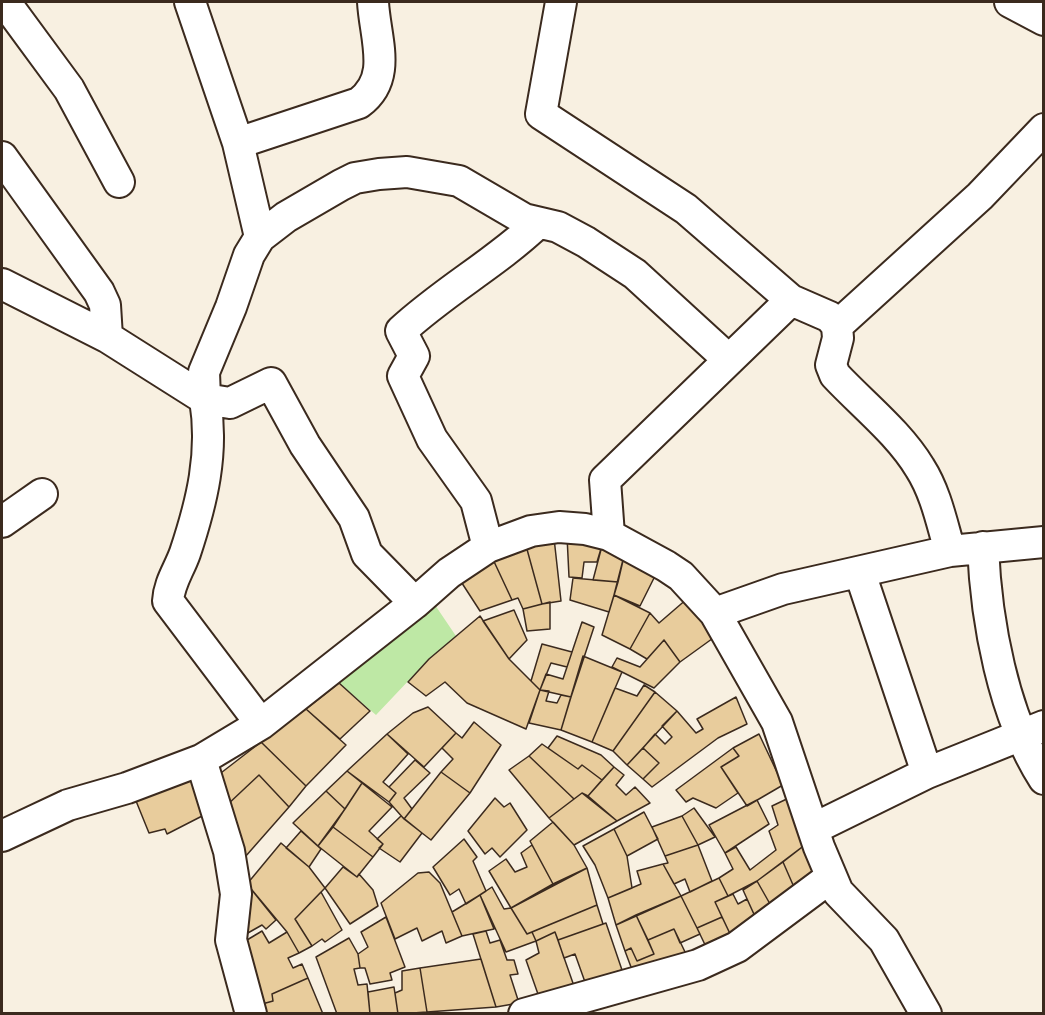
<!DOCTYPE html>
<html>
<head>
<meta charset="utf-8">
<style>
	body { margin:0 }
	#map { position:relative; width:1045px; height:1015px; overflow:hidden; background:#f8f0e1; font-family:"Gochi Hand",sans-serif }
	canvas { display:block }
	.frame { position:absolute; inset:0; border:3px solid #3b2a1e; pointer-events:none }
</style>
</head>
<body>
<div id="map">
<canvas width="1045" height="1015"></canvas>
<div class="frame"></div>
</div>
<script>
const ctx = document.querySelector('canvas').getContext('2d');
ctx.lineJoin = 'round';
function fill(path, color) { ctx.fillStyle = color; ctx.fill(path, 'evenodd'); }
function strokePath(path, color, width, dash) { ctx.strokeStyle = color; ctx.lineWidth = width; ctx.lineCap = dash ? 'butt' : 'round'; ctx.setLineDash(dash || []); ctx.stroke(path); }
fill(new Path2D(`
	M435,605L456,636L429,659L376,715L339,683Z`), '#bee8a5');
const building = new Path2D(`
	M567,536L603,542L597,562H584L582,578L569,577Z
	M554,538L561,601L542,604L525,542Z
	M525,542L542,604L523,609L518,598L512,600L490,553Z
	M603,542L625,552L618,582L593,580Z
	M625,552L658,570L640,606L614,595Z
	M490,553L512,600L480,611L458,577Z
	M573,578L618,582L609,612L570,600Z
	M614,595L650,613L630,649L602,635Z
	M688,598L716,636L680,662L664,640L647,659L630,649L650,613L659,623Z
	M550,602V629L527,631L523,609Z
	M514,610L527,640L509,659L483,621Z
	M480,616L509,659L540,690L526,729L467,703L445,682L426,696L408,682L429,659Z
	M582,622L594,627L571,697L540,690L546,674L563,679Z
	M664,640L680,662L654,688L612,667L617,658L640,667Z
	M542,644L572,652L567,667L551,663L540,690L531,681Z
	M583,656L622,672L592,742L561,730Z
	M339,683L370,711L340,739L306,709Z
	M644,685L655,692L613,751L592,742L615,688L637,696Z
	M540,690L549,691L546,701L557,703L561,695L571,697L561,730L529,723Z
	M655,692L677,711L627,765L613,751Z
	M736,697L747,724L718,738L652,787L643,779L659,763L643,748L655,734L665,744L672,737L662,726L677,711L696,733L703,729L697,719Z
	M428,707L456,733L424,767L387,734L413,713Z
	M306,709L346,745L306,786L261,742Z
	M474,722L501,745L470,793L441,772L453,759L442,748L456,733L462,738Z
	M387,734L408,754L383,782L396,793L389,802L347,771Z
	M759,734L783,785L747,806L721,767L739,756L733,748Z
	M557,736L601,755L614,767L602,780L582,765L578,769L548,748Z
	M261,742L306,786L289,807L259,775L226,806L217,776Z
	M542,744L578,769L582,765L602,780L588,796L582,793L574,799L529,756Z
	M643,748L659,763L643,779L627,765Z
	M733,748L739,756L721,767L738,793L716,808L693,798L686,802L676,790Z
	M529,756L574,799L549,818L509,770Z
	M415,760L430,773L404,798L412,809L404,819L389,802L396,793L389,787Z
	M614,767L624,775L616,785L626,795L635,787L650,803L617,821L588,796Z
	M347,771L362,783L345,809L326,791Z
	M441,772L470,793L431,840L404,819Z
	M192,774L208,813L167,834L165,829L149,833L134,796Z
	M259,775L289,807L245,857L226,806Z
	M362,783L392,807L369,831L383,844L373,857L333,827Z
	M326,791L345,809L318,846L293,823Z
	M582,793L617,821L574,845L549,818Z
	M793,796L810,841L757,881L728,896L719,878L733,869L725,853L736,847L750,870L776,850L769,831L778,825L772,806Z
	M495,798L504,807L510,803L527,830L500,857L492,848L485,854L468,831Z
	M757,800L769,824L725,853L709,825Z
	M694,808L715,837L698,845L682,816Z
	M644,812L658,839L627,856L614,829Z
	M401,816L422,833L400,862L379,848L383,844L377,839Z
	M682,816L698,845L665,856L652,827Z
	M553,822L574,845L587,868L553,884L530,841Z
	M333,827L373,857L357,877L318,846Z
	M614,829L627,856L632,888L608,898L595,865L583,846Z
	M301,831L321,849L309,867L286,848Z
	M464,839L477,857L473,861L486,891L466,904L459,889L450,895L433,867Z
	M810,841L821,877L797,894L783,862Z
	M281,843L309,867L325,888L295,919L312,946L299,953L287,932L247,884Z
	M532,845L553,884L511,908L489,871L506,859L515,872L527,867L521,853Z
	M698,845L712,881L690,892L685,879L674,884L663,864L668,863L665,856Z
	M783,862L797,894L774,911L757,881Z
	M663,864L681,896L616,925L608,898L641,884L637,871Z
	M343,867L357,877L359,874L373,890L378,906L350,924L325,888Z
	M587,868L597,905L527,934L511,908Z
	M429,872L440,883L462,936L446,943L442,931L422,941L417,928L395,939L381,903L418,873Z
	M719,878L728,896L715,902L722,917L697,928L681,896Z
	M757,881L774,911L758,923L743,890Z
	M247,884L276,920L266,929L262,925L239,938Z
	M492,887L504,909L511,908L527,934L532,932L536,941L506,952L480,895Z
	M321,892L342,930L325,942L322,939L312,946L295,919Z
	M733,894L738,904L747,899L758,923L733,940L715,902Z
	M480,895L494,929L462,936L452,912Z
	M681,896L700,934L680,943L674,929L648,940L636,915Z
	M597,905L603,924L558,940L555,932L536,941L532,932Z
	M636,915L654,954L637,961L631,948L625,951L616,925Z
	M386,917L405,967L390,973L392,980L370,984L365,968H360L358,954L368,947L361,932Z
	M722,917L733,940L708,951L697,928Z
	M606,923L622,970L585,982L575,954L564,958L558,940Z
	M674,929L686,954L634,975L625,951L631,948L637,961L654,954L648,940Z
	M262,931L269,943L287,932L299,953L288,958L293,968L302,964L308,978L272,994L273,1001L255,1006L237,946Z
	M486,931L490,943L500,940L507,960H514L518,974L510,975L519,1003L496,1007L473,934Z
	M555,932L574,986L539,997L526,960L539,953L536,941Z
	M349,938L358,954L360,968L354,969L358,985L367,984L370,1014H337L316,957Z
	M481,959L496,1007L427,1012L420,968Z
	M420,968L427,1012L398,1014L395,993L402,990V971Z
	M308,978L323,1014H258L255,1006L273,1001L272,994Z
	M394,987L398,1014H370L368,992Z`);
fill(building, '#e8cc9c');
strokePath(building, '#3b2a1e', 1.5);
const minor = new Path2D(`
	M5,2L69,89L119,182
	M190,2L238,143L260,237
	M561,2L541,114L686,209L791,300L830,317L837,326L838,338L831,365L835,375C863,405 899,433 920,468C936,493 942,524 950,551
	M1010,2L1044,20
	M238,143L359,103C393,78 375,39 373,2
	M2,157L99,292L105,305L107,337
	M2,284L107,337L205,399C214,453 202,502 185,553C179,570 169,583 168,601L261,724
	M837,326L980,196L1044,129
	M2,522L42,494
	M609,535L605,480L791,300
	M488,547L476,501L432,439L403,376L414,356L401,331C444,291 496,263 538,223
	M983,547C986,621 1003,715 1044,779
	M860,573L927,773
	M415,603L367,554L354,518L305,445L271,383L230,403L205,399L204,372L231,307L249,255L260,237L286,217L341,185L355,178L379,174L407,172L459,181L524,219L558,227L586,242L635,274L729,360
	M715,613L783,589L950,551L1044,542
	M201,760L229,851L236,894L231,940L251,1014
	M815,828L927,773L1044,726
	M2,836L68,805L127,788L201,760L261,724L415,603L449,573L488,547L531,531L559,527L585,529L609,535L666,566L681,576L715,613L777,722L819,847L838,892L884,940L926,1014
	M524,1014L698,965L737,947L831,877`);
strokePath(minor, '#3b2a1e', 34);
strokePath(minor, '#fff', 30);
</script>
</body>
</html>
